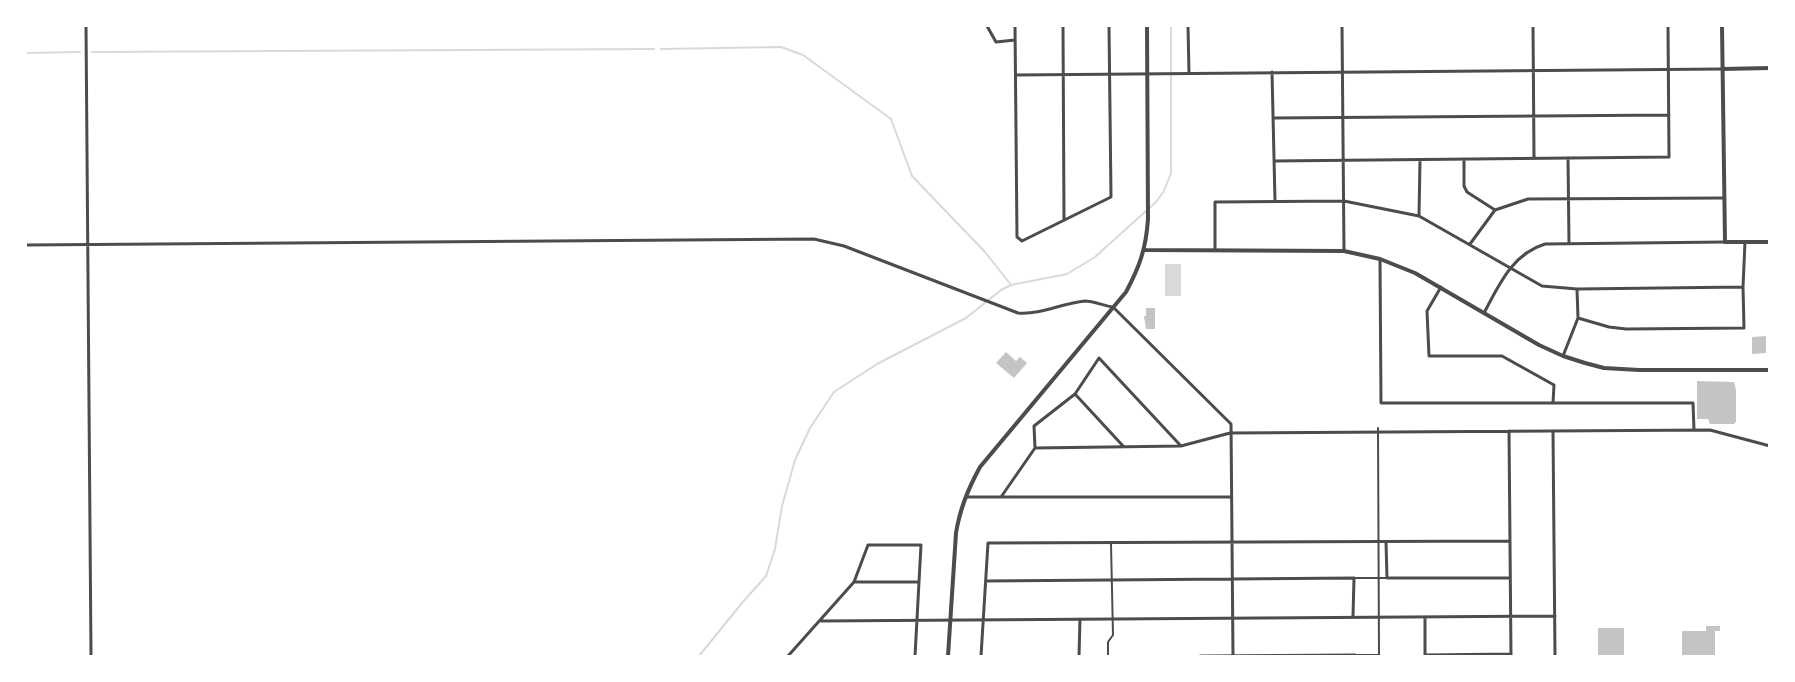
<!DOCTYPE html>
<html>
<head>
<meta charset="utf-8">
<style>
	body { margin:0 }
	#map { position:relative; width:1795px; height:682px; overflow:hidden; background:#fff; font-family:Barlow,sans-serif }
	canvas { display:block }
	.frame { position:absolute; inset:0; border:27px solid #fff; pointer-events:none }
</style>
</head>
<body>
<div id="map">
<canvas width="1795" height="682"></canvas>
<div class="frame"></div>
</div>
<script>
const ctx = document.querySelector('canvas').getContext('2d');
ctx.lineJoin = 'round';
function fill(path, color) { ctx.fillStyle = color; ctx.fill(path, 'evenodd'); }
function strokePath(path, color, width, dash) { ctx.strokeStyle = color; ctx.lineWidth = width; ctx.lineCap = dash ? 'butt' : 'round'; ctx.setLineDash(dash || []); ctx.stroke(path); }
fill(new Path2D(`
	M1165,264H1181V296H1165Z`), '#d9d9d9');
strokePath(new Path2D(`
	M661,49L781,47L803,55L891,119L912,176L985,252L1011,285
	M92,52L654,49
	M26,53L80,52
	M699,656L742,603L766,576L775,549L782,506L795,460L810,428L834,392L877,364L966,318L1001,290L1011,285L1067,274L1095,257L1156,202L1164,191L1171,173V26`), '#d9d9d9', 2);
fill(new Path2D(`
	M1146,308H1155V329H1146L1144,316H1146Z
	M1766,336V353L1752,354V337Z
	M1006,352L1016,361L1020,357L1027,363L1014,378L996,363Z
	M1697,381L1734,382L1736,390V422L1734,424H1710L1708,419H1697Z
	M1706,626H1720V631H1715V656H1682V631H1706Z
	M1598,628H1624V656H1598Z`), '#c4c4c4');
strokePath(new Path2D(`
	M1378,428L1379,656
	M1354,578H1387
	M1355,655H1379
	M1108,656V642L1113,635L1111,544`), '#4c4c4c', 2);
strokePath(new Path2D(`
	M86,26L91,656
	M987,26L996,42L1015,40
	M1015,26L1017,237L1022,241L1111,197L1109,26
	M1063,26L1064,219
	M1188,26L1189,73
	M1342,26L1344,251
	M1533,26L1534,158
	M1272,72L1275,201
	M1016,75L1722,69
	M1273,118L1669,115
	M1568,158L1569,243
	M1464,159V186L1467,192L1495,210
	M1274,161L1669,157L1668,26
	M1419,216L1420,160
	M1470,244L1495,210L1528,199L1724,198
	M26,245L814,239L844,246L1018,313C1041,315 1062,303 1085,301C1094,301 1104,306 1113,307L1231,424L1233,656
	M1215,250V202L1344,201L1419,216L1542,286L1577,289L1743,287
	M1380,259L1381,403H1693L1694,430
	M1441,287L1427,311L1429,356H1502L1554,385L1553,403
	M1484,313C1499,285 1512,254 1545,244L1725,242
	M1578,318L1609,327L1626,329L1744,328L1743,287L1745,242
	M1563,356L1578,318L1577,289
	M1075,394L1124,447
	M1509,431L1511,656
	M1553,431L1555,656
	M1035,448L1181,446L1230,433L1710,430L1770,446
	M966,497H1231
	M1001,497L1035,448L1034,426L1075,394L1099,358L1181,446
	M1386,542L1387,578H1510
	M986,581L1354,578L1353,616
	M854,582H919
	M1425,617V655
	M821,621L1555,616
	M1425,655L1510,654
	M788,656L854,582L868,545H921L915,656
	M981,656L988,543L1510,541
	M1079,656L1080,619
	M1200,656L1355,655V656`), '#4c4c4c', 3);
strokePath(new Path2D(`
	M1722,26L1725,242H1770
	M1722,69L1770,68
	M1145,250L1344,251L1380,259L1415,273L1539,345L1563,356L1585,363L1604,368L1639,370H1770
	M948,656L956,533C960,508 968,489 980,467L1126,292C1140,266 1146,248 1148,219L1147,26`), '#4c4c4c', 4);
</script>
</body>
</html>
